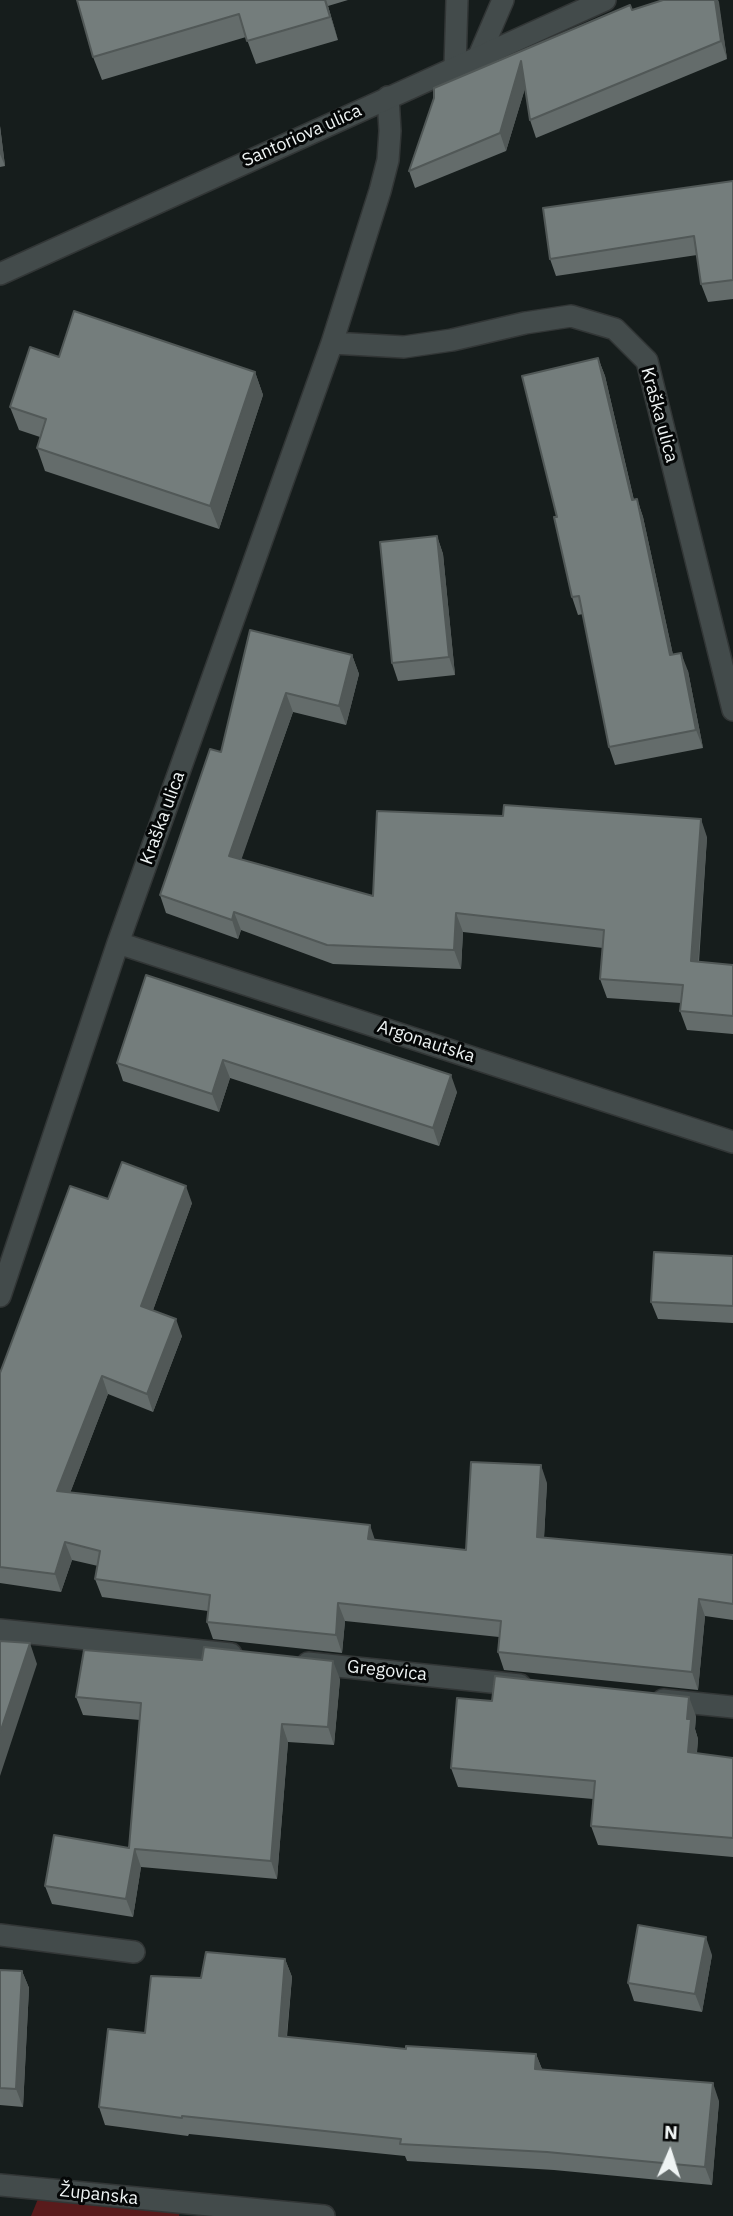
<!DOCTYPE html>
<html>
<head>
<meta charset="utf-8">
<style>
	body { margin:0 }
	#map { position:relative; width:733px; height:2216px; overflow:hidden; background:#161d1c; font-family:"IBM Plex Sans",sans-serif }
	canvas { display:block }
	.north { position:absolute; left:635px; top:2118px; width:70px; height:70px; -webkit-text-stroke:5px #050707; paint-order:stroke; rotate:3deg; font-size:19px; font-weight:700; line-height:28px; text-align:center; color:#eef3f3 }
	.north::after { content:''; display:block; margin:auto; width:24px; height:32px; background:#eef3f3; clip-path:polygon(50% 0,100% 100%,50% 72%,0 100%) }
</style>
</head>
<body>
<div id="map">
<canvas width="733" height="2216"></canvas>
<div class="north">N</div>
</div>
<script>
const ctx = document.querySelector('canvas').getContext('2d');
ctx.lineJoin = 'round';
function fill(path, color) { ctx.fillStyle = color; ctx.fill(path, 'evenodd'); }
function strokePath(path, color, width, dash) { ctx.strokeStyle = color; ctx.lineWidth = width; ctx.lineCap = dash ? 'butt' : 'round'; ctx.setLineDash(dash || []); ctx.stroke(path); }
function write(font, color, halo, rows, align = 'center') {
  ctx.font = font + ' "IBM Plex Sans",sans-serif'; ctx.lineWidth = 6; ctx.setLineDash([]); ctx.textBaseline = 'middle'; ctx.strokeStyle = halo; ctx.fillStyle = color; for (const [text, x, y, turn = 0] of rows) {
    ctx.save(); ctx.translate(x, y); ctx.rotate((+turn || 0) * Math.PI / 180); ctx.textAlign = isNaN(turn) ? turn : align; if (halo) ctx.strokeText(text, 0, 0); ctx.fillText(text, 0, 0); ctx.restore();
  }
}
fill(new Path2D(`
	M42,2189L181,2203L179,2216H31Z`), '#591b1c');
const minor = new Path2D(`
	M332,343L404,347L452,340L525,323L571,316L615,329L647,361L733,710
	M118,943L733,1142
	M0,1296L118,943L332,343L380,191L388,160L390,131L388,97
	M0,1630L231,1654
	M308,1663L520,1685
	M663,1700L733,1707
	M0,1935L134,1952
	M0,2185L324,2216`);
const tertiary = new Path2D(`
	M479,56L503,0
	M455,67L457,0`);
const secondary = new Path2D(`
	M0,274L605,0`);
strokePath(minor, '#323636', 24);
strokePath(tertiary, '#323636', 24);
strokePath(secondary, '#323636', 24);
strokePath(minor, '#434b4b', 21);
strokePath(tertiary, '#434b4b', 21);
strokePath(secondary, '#434b4b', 21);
fill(new Path2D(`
	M77,0H348L328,6L338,40L256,64L246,37L102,80L93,57Z
	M718,0L727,59L536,138L530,120L525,88L506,151L415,188L409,171L632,10Z
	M0,126L5,166L0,167Z
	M733,181V299L708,302L701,284L697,255L556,276L550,259Z
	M59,357L255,372L263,395L219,529L45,471L37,448L40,437L19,430L10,407Z
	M598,358L605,376L634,500L637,499L643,517L673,655L688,671L703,748L615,765L609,747L583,614L578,615L572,597L557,517Z
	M437,536L443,554L455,675L398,681L392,663Z
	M250,630L352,655L359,674L346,725L293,712L241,859L373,896L707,837L699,962L733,965V1034L687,1030L680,1011L681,1003L607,998L600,979L603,948L463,932L461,969L333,964L241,930L238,939L166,913L160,895L221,752Z
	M146,975L457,1092L439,1146L230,1078L219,1112L123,1081L117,1063Z
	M108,1199L192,1203L153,1310L182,1336L153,1412L108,1394L70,1493L375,1540L466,1550L547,1483L544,1538L733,1555V1620L705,1616L698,1690L504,1670L498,1652L499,1637L345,1621L342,1653L213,1639L207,1622L208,1611L102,1597L95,1579L98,1566L72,1560L61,1592L0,1583V1373Z
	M733,1256V1323L658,1319L651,1302Z
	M340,1679L334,1745L288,1742L277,1879L141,1867L133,1917L52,1904L45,1886L129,1848L140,1720L83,1715L76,1697Z
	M696,1716L695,1729L698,1739L697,1753L733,1758V1857L598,1845L591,1826L593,1799L458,1787L451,1768Z
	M712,1955L702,2012L634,2001L628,1983Z
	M285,1959L292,1977L287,2037L406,2049L536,2054L542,2069L719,2101L712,2185L554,2170L407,2161L405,2156L189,2134L188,2136L105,2125L99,2107L145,2033L201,1978Z
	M0,1970L22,1971L29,1988L23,2107L0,2105Z`), '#646c6b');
fill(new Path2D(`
	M325,0H326L328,6L338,40Z
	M715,0H718L719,2L727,59L721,41Z
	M521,61L528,79L506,151L500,133Z
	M0,126L5,166L0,154Z
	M598,358L605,376L638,518L632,500Z
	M255,372L263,395L219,529L210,506Z
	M637,499L643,517L677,673L670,655Z
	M437,536L443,554L455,675L449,657Z
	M681,653L688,671L703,748L696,730Z
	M352,655L359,674L346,725L339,706Z
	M286,693L293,712L236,875L229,856Z
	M701,819L707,837L697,980L691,961Z
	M234,912L241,930L238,939L232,920Z
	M456,913L463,932L461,969L454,950Z
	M223,1060L230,1078L219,1112L212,1094Z
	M451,1075L457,1092L439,1146L433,1128Z
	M186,1186L192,1203L148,1324L141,1306Z
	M176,1319L182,1336L153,1412L147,1394Z
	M102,1376L108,1394L64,1509L57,1491Z
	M541,1465L547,1483L543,1555L537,1537Z
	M370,1525L376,1543L368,1539Z
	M65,1542L72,1560L61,1592L55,1574Z
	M699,1599L705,1616L698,1690L692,1672Z
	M338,1603L345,1621L342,1653L336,1635Z
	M30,1643L37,1664L0,1776V1733Z
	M333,1661L340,1679L334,1745L328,1727Z
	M689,1697L696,1716L695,1729L698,1739L695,1771L688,1752L687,1719Z
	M282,1724L288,1742L277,1879L271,1861Z
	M135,1849L141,1867L133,1917L126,1899Z
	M706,1937L712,1955L702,2012L695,1994Z
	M285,1959L292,1977L285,2054L279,2036Z
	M22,1971L29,1988L23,2107L16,2089Z
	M536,2054L543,2072L535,2069Z
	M713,2083L719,2101L712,2185L705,2167Z`), '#515857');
const building = new Path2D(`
	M77,0H325L330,17L247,41L239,14L93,57Z
	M663,0H715L721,41L530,120L521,61L500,133L409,171L434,98V88L630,5L632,10Z
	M733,181V280L701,284L694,236L550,259L543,208Z
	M74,311L255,372L210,506L37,448L46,419L10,407L30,347L59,357Z
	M598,358L632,500L637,499L670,655L681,653L696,730L609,747L579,596L572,597L554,517H557L522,376Z
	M437,536L449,657L392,663L380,542Z
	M250,630L352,655L339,706L286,693L229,856L373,896L377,811L503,816L504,805L701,819L691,961L733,965V1016L680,1011L683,985L600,979L604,930L456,913L454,950L327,945L234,912L232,920L160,895L210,749L221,752Z
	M146,975L451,1075L433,1128L223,1060L212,1094L117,1063Z
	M122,1162L186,1186L141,1306L176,1319L147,1394L102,1376L57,1491L370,1525L368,1539L466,1550L471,1462L541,1465L537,1537L733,1555V1604L699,1599L692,1672L498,1652L501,1621L338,1603L336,1635L207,1622L210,1595L95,1579L100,1551L65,1542L55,1574L0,1567V1373L70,1186L108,1199Z
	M654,1252L733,1256V1306L651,1302Z
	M0,1641L30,1643L0,1733Z
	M204,1647L333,1661L328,1727L282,1724L271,1861L135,1849L126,1899L45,1886L54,1835L129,1848L141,1703L76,1697L84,1650L202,1660Z
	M495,1676L689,1697L687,1719H691L688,1752L733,1758V1838L591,1826L595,1781L451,1768L457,1698L492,1701Z
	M638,1925L706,1937L695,1994L628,1983Z
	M206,1952L285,1959L279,2036L406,2049V2046L536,2054L535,2069L713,2083L705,2167L547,2152L400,2144L401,2139L182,2116V2118L99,2107L108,2029L145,2033L151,1976L201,1978Z
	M0,1970L22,1971L16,2089L0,2088Z`);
fill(building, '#747d7c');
strokePath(building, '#515857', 2);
write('18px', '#eef3f3', '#050707', [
	["Santoriova ulica",302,136,-24],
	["Kraška ulica",659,415,75],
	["Kraška ulica",163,818,-70],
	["Argonautska",426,1042,18],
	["Gregovica",387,1671,6],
	["Županska",99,2195,6]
]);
</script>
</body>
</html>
